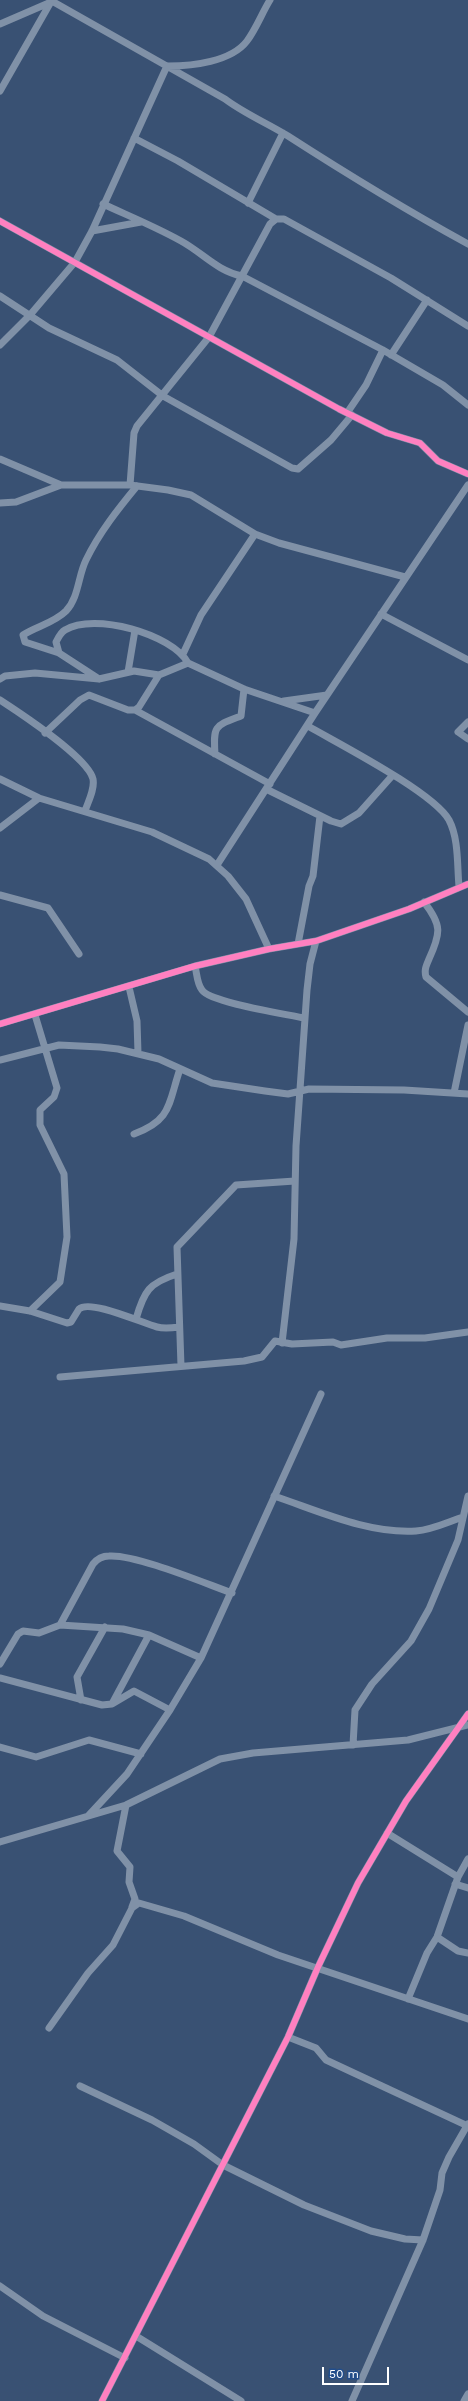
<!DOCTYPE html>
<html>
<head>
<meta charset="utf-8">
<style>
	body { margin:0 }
	#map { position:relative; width:468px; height:2401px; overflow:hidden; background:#395173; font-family:"Work Sans",sans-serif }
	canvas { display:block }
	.scale { position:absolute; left:322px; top:2367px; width:67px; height:18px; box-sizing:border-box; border:2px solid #fff; border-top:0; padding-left:5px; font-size:12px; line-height:14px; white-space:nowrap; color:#fff; -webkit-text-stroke:3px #214d8b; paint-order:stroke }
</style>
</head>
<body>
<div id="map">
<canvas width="468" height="2401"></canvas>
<div class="scale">50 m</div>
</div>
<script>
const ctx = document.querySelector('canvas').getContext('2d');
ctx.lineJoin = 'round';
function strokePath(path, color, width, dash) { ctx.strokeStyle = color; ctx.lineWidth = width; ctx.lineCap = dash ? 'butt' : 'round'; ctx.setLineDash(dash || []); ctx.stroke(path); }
strokePath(new Path2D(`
	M50,0L225,99C245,114 267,123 288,136C347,174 406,210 468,244
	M0,24L51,2
	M168,66C192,66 231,62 247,41C256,29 262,13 270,0
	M0,91L52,0
	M134,138L178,161L276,219H284L391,278L468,326
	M248,203L283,133
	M103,204C129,216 156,227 181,241C203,253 217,271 242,276L383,350L443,385L468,405
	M0,221L339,409L387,433L420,443L438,461L468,474
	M92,231L141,222
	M0,296L49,328L117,360L163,396L292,468L298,469L331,440L352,415
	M0,345L30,315L75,262L92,231L167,66
	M391,355L427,300
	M347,413L366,385L383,350
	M0,459L61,485H130L168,490L191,495L255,534L279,543L405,577
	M130,485L134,433L137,426L209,337L270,224L276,219
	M0,503L16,502L61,485
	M381,614L468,660
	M59,653L25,642L23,635C37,626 54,623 66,611C79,597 78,576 86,560C99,533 118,509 137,486
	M183,654L201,615L255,534
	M128,672L135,630
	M0,679L5,676L35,673L99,679L134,671L159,675
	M99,679L59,653L56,642C58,638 61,632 65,630C94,612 172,634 188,663
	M0,700C20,713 88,758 93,779C95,789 88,802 85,811
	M284,701L327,695
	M135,710L139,707L159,675L188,663L244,689L315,713
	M468,722L458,732L468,739
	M308,726C339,744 433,792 449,820C459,839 457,866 459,886
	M45,733L80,700L89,695L128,710H135L270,784
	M215,754C213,725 215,726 241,716L244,689
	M0,779L39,798L152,832L209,859L228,876L246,899L269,949
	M266,789L331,821L341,824L359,813L392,776
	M0,828L39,798
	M217,865L315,713L468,485
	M0,895L48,908L79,954
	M424,902C442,925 441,933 429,959C426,966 424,970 426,977L468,1012
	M298,944L309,886L313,876L320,816
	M195,966C197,974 197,984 202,990C211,1003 286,1014 304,1018
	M129,987L137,1021L138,1053
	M0,1024L195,966L269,949L316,941L409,909L468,884
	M0,1060L59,1045L100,1047L118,1049L159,1059L212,1083L265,1091L288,1094L309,1089L404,1090L468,1094
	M454,1093L468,1025
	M134,1134C172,1120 168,1104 180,1069
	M0,1306L30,1311L67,1323L71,1322L79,1309C90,1299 142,1323 157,1327C164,1329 172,1328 179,1327
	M30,1311L60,1282L67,1237L64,1174L40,1125V1110L54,1097L57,1088L35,1015
	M136,1319C144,1291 149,1283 177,1274
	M282,1343L294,1239L296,1146L307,990L310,964L316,941
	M181,1366L177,1247L236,1185L295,1181
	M60,1377L244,1361L262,1357L275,1341L292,1344L333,1342L341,1345L387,1338H425L468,1332
	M274,1496C319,1511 368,1534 416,1531C432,1530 448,1522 463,1517
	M60,1625L93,1564C97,1559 102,1556 109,1556C135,1554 204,1583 232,1593
	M0,1664L18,1634L23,1631L39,1633L60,1625L123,1629L149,1635L201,1658
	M0,1678L102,1705L112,1704L134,1691L170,1710
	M81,1700L77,1677L105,1627
	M113,1702L149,1635
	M353,1745L355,1710L372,1684L411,1641L429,1609L458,1540L468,1496
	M0,1747L36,1757L89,1740L141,1754
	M126,1805L117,1851L130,1867L129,1882L135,1899L132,1907
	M89,1815L127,1774L170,1710L201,1658L321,1394
	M387,1833L458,1877
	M0,1842L126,1805L220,1759L253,1753L408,1740L468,1725
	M455,1884L468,1888
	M437,1937L458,1951L468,1953
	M408,1999L427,1953L437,1937L458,1877L468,1859
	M49,2028L88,1973L113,1945L132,1908L139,1903L184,1916L278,1955L468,2019
	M288,2037L316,2048L326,2060L468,2126
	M80,2086L152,2120L194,2144L223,2165L304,2205L371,2231L405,2239L423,2240
	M0,2286L43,2316L125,2358
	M136,2336L241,2401
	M102,2401L288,2037L318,1967L358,1883L406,1801L468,1714
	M352,2401L423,2240L440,2190L442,2173L449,2157L468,2124
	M464,2401L468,2394`), '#8091a7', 7);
strokePath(new Path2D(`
	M0,221L339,409L387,433L420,443L438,461L468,474
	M0,1024L195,966L269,949L316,941L409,909L468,884
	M102,2401L288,2037L318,1967L358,1883L406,1801L468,1714`), '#ff80c0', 6);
</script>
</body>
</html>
